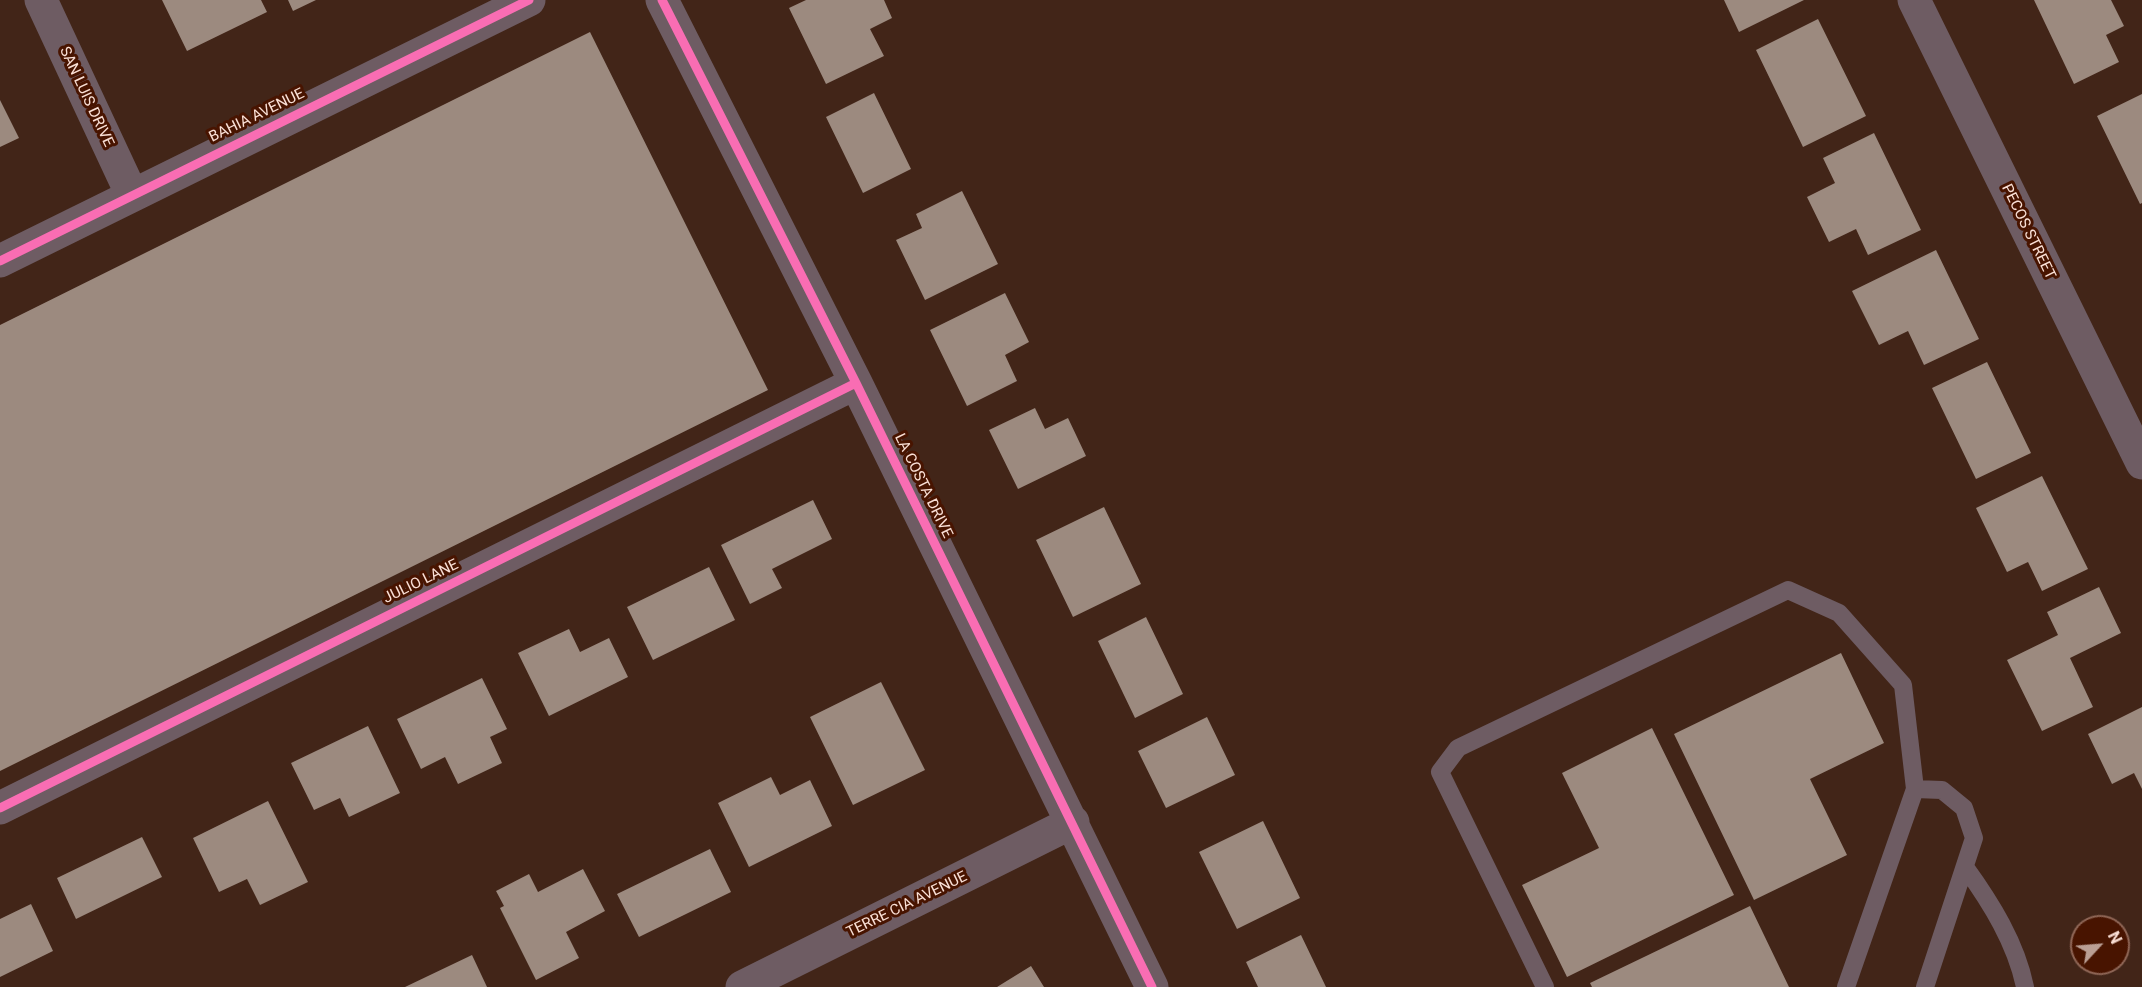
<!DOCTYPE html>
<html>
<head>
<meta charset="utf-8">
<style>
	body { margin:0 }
	#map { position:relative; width:2142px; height:987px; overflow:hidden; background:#422518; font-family:Roboto,sans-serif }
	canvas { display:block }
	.north { position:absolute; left:2070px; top:915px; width:60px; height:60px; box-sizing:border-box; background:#481400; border:2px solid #8f6656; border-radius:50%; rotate:64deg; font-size:16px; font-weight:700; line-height:24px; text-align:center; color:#fae0d6 }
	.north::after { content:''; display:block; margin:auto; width:21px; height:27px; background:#ba9f94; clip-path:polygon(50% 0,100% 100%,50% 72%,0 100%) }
</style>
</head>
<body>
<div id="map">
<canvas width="2142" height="987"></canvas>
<div class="north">N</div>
</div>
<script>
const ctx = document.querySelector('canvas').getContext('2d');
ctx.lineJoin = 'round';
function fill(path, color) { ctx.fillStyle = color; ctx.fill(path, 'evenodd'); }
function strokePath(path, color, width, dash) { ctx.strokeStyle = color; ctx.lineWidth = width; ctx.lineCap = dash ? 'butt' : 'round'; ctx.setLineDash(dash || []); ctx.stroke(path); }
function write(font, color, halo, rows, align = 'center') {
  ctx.font = font + ' Roboto,sans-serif'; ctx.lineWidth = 6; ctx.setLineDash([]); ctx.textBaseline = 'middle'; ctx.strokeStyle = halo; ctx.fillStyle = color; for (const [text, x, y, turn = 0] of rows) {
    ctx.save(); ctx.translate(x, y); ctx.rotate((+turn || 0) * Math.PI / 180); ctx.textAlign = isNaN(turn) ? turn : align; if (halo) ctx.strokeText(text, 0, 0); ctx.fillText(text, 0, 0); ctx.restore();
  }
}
fill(new Path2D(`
	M162,0H261L267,12L187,51Z
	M288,0H316L293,11Z
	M806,0H884L892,18L870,29L884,56L826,84L789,8Z
	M1724,0H1804L1739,32Z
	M2034,0H2111L2124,26L2106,35L2119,62L2074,84Z
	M1818,19L1866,116L1803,147L1756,50Z
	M590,32L768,390L0,771V325Z
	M874,93L911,169L863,193L826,117Z
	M2142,94V203L2140,204L2097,116Z
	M0,100L19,138L0,147Z
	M1874,133L1921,230L1868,255L1856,229L1829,242L1807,197L1835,183L1823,158Z
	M962,191L998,264L925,300L896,240L922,228L916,214Z
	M1936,250L1979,339L1924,365L1908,331L1879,345L1852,291Z
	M1005,293L1029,342L1005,355L1017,381L967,406L930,330Z
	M1987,362L2031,453L1976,479L1932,388Z
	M1035,408L1045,429L1068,418L1086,456L1018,489L989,430Z
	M2042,476L2088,569L2042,591L2028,562L2007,572L1976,508Z
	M813,500L832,539L772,569L782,588L750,604L721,545Z
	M1104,507L1141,584L1073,617L1036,540Z
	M709,567L735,620L653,660L627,607Z
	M2099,587L2121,633L2070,658L2093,707L2042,731L2007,660L2058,635L2047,612Z
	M1146,617L1183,694L1135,718L1098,641Z
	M569,629L580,652L609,638L628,677L549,716L518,653Z
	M1841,653L1884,743L1810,779L1847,855L1754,900L1674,734Z
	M482,678L507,729L490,737L502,763L458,784L445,757L421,769L397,719Z
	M881,682L925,770L853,805L810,717Z
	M2142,707V789L2134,773L2112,784L2088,734Z
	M1207,717L1235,775L1166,808L1138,751Z
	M368,726L400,793L349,817L340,798L314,810L291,763Z
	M1652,728L1734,895L1567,977L1522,885L1599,848L1562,773Z
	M771,777L780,795L810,780L832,826L749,867L718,803Z
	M268,801L308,882L260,905L247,879L219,892L193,838Z
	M1263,821L1300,898L1237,929L1199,852Z
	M142,837L162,877L76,919L57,878Z
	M710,849L731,892L639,937L617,894Z
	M583,869L605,911L566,932L579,958L536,980L500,908L504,906L496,891L529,874L538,892Z
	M31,904L53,951L0,977V919Z
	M1750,906L1789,987H1592L1590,983Z
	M1301,935L1326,987H1258L1246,962Z
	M472,955L487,987H405Z
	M1031,966L1044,987H997Z`), '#9c8a7f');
strokePath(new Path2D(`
	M1965,867C1991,903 2016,943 2025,987
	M1545,987L1440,772L1458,748L1788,590L1839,613L1903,685L1915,789
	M1846,987L1915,789L1942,790L1964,808L1974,838L1925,987`), '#6e5c63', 18);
strokePath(new Path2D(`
	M41,0L132,195
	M662,0L856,383L1152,987
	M1914,0L2142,463
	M0,261L529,0
	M0,808L856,383
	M742,987L1073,822`), '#6e5c63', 33);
strokePath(new Path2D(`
	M662,0L856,383L1152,987
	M0,261L529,0
	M0,808L856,383`), '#f96db3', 9);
write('15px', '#fae0d6', '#481400', [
	["SAN LUIS DRIVE",86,97,65],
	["BAHIA AVENUE",257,116,-26],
	["PECOS STREET",2028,232,64],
	["LA COSTA DRIVE",923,486,64],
	["JULIO LANE",421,582,-26],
	["TERRE CIA AVENUE",907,905,-26]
]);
</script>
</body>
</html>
